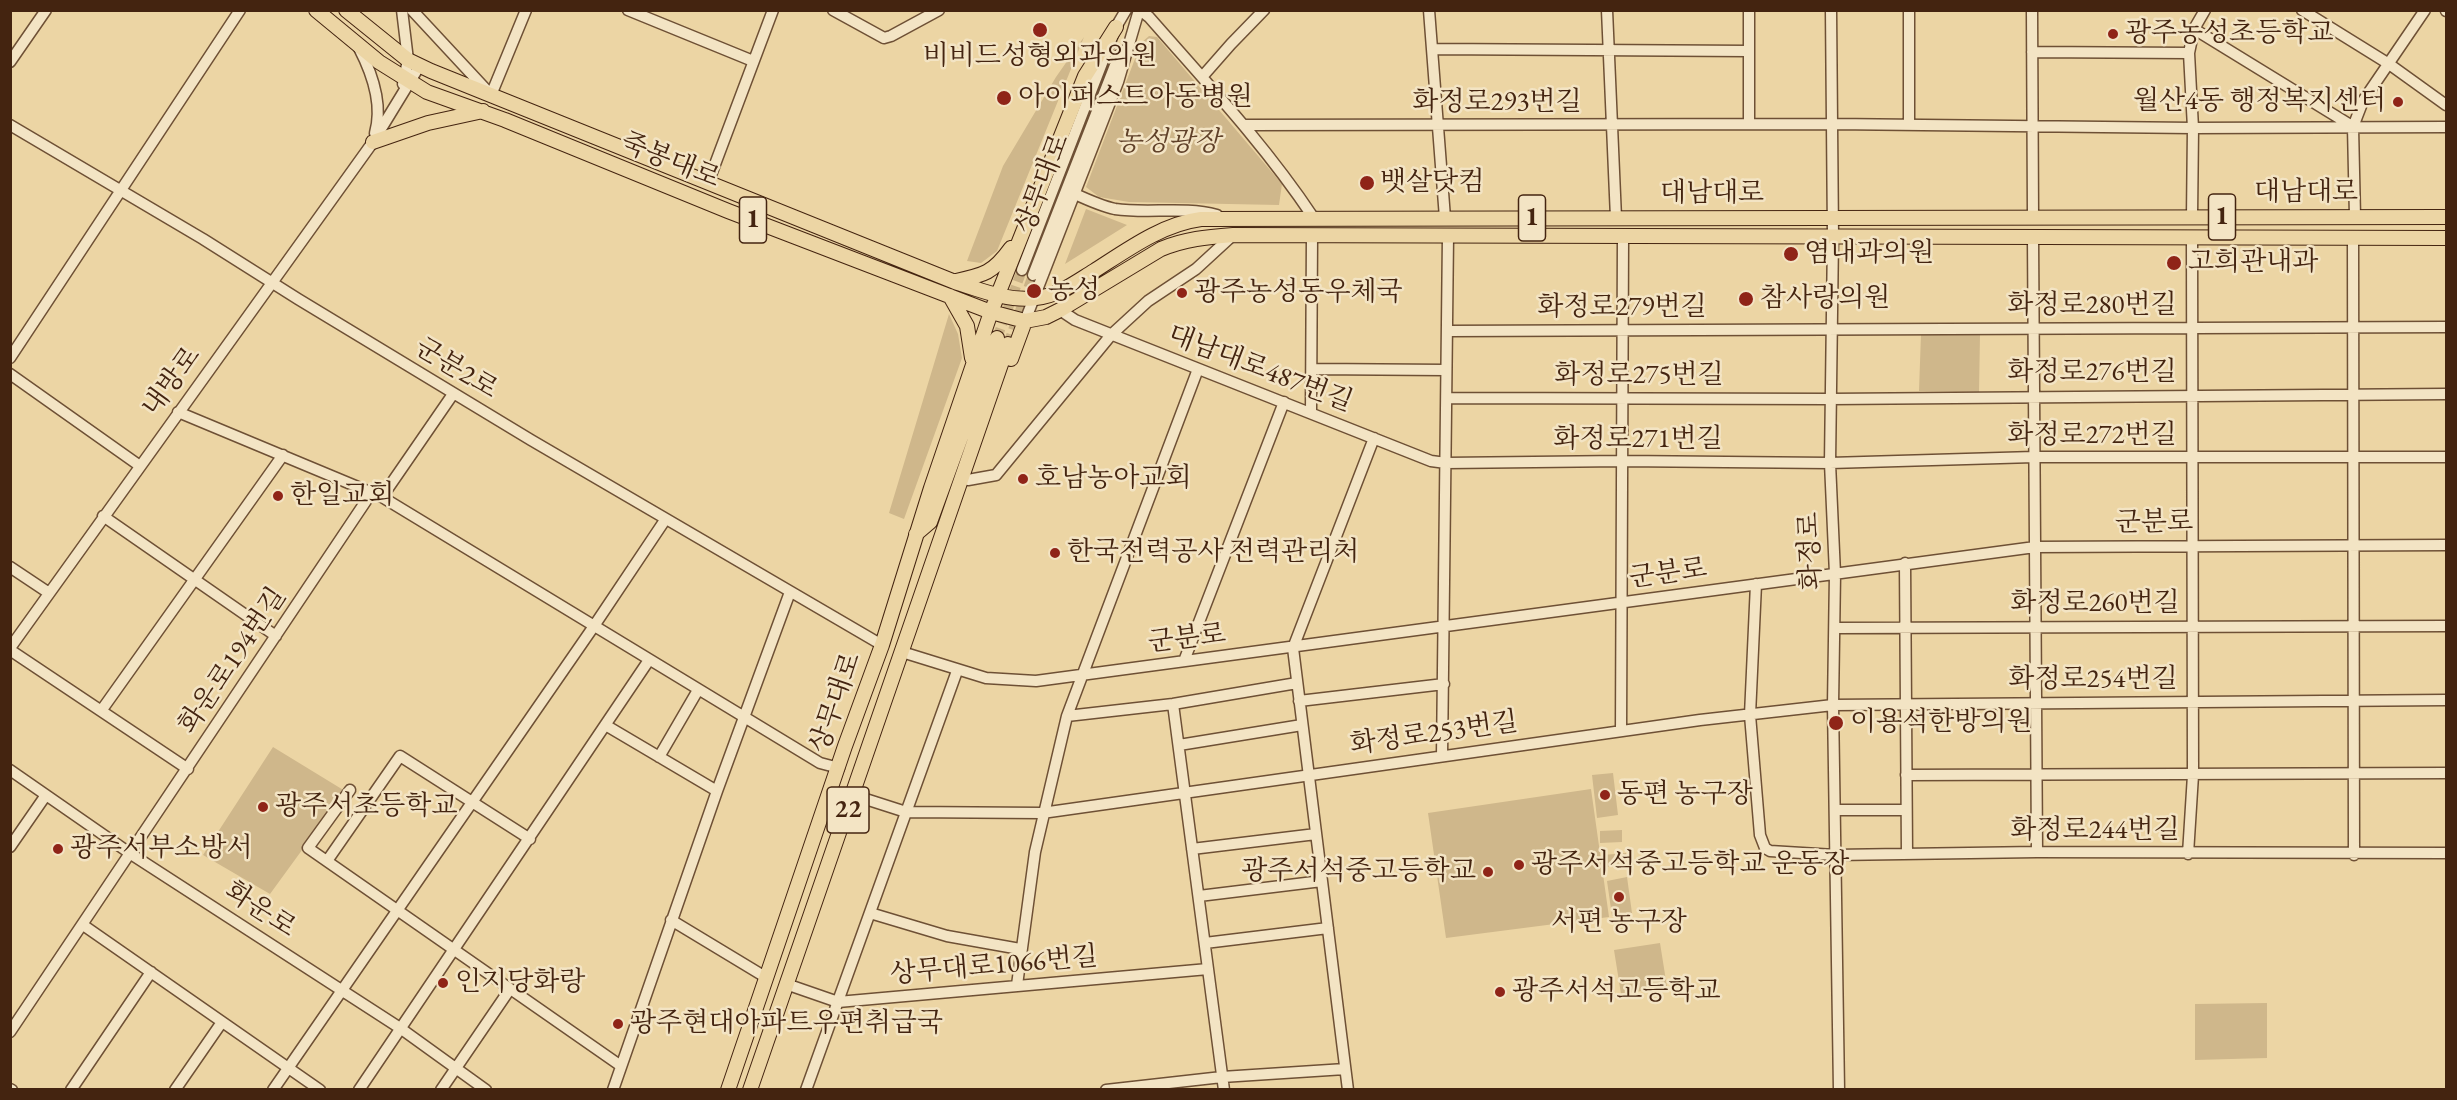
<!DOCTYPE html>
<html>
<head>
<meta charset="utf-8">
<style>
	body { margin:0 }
	#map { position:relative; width:2457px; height:1100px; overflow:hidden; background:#ecd5a4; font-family:"EB Garamond",serif }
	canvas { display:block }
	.frame { position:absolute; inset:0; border:12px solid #442410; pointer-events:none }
</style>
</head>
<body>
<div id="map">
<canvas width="2457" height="1100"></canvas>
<div class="frame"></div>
</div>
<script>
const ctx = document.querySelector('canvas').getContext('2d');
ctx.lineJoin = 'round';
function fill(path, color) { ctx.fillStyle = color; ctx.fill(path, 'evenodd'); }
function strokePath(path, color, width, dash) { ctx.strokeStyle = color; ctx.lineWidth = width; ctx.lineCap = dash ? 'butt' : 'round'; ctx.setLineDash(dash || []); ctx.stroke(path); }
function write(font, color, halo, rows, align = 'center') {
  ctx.font = font + ' "EB Garamond","Noto Serif KR",serif'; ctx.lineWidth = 5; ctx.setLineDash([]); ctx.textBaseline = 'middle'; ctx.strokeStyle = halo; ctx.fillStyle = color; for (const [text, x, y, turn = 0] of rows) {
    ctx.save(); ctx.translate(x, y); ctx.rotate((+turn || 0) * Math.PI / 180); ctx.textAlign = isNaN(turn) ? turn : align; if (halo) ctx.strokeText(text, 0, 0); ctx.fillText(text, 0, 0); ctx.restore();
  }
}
fill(new Path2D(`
	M1149,36L1157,37L1282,184L1279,205L1129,202L1099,197L1086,187L1141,43Z
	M1084,37L997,251L981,263L967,261L1003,166L1056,77Z
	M1086,209L1127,225L1065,264Z
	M949,314L958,334L962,358L904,519L889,513Z
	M1921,334L1980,335L1979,392L1919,391Z
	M273,747L345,791L270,894L203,855Z
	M1613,773L1618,815L1597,818L1592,775Z
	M1591,789L1609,917L1446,938L1428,813Z
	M1622,830V842L1600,843V831Z
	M1626,853L1627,865L1604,867L1603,855Z
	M1627,877L1632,913L1612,916L1607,881Z
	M1660,943L1667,987L1621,994L1614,950Z
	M2267,1003V1058L2195,1060V1004Z`), '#cfb78b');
strokePath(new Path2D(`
	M997,338L1022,270
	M1008,344L1033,275`), '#cab286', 10, [10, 5]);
const minor = new Path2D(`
	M402,10L408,60L403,84
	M412,10L491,95L526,10
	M628,10L753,61
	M833,10L884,38L891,36L939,10
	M1140,10L1149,17C1206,82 1265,145 1313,217
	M1429,10L1445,218
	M1607,10L1616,218
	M1749,10V124
	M1831,10L1833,237L1830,463L1835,574L1833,705L1839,1090
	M1909,10V125
	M2032,10L2033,217
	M2302,10L2389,64L2446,105
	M2446,10V11
	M2194,29L2352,126
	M359,48C372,73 383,105 375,133
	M1432,49L1749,51
	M2032,52L2189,53
	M10,62L46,10
	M1202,77L1231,44L1264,10
	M10,125L203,239L298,299L531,440L882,645
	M1244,125L1833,124L2193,128L2446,127
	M708,183L773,10
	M1075,194C1088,200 1101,206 1115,209C1149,214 1183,206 1217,215
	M2192,217L2193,128L2189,53L2194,29L2205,10
	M2355,217L2353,127L2363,101L2425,10
	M2033,237L2037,852
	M2353,238L2354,855
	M1022,270L1116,27L1126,10
	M1033,275L1119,55
	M1060,310L1075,320L1431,461L1446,463L1622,461L1830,463L2034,457H2446
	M1025,321L1118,82L1139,10
	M1448,331L2446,327
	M10,358L240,10
	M1313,369L1446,370
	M10,374L140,466
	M1447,398L1831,399L2446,394
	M178,412L382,497L820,763L839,768
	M1311,412L1312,235
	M968,480L996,475L1111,335L1148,301L1196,269L1233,235
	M382,497L453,394
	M103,516L276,636
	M1905,563L1907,854
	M10,567L49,593
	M1756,584L1750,715L1760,835L1765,848L1770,851L1835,855L2037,852L2446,853
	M1835,628L2446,626
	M10,648L373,142L420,65
	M10,650L188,769
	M902,652L986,678L1036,681L2035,547L2446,545
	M1184,661L1284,402
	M1299,701L1444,684
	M1173,704L1224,1090
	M101,711L283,455
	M1067,716L1173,704L1297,683
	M607,726L717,791
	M1621,731L1623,236
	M1179,745L1302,725
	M1442,756L1448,236
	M659,757L698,690
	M10,770L131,854L400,1028L486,1090
	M1906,775L2446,773
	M350,790L308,848L621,1066
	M853,795L906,812L1042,813L1700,720L1833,705L2446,700
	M1835,810H1906
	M10,847L46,795
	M1192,849L1316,834
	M2188,854L2193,775L2192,238
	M327,861L400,756L530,839
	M1199,896L1322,881
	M870,913L947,936L1020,949
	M671,920L767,978
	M83,925L320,1090
	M1205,943L1328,928
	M786,984L838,1002L1208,969
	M1017,985L1035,852L1067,716L1198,369
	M10,1032L372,492
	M10,1089L12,1090
	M71,1090L151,972
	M175,1090L222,1022
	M273,1090L594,626L665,520
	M359,1090L649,660
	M441,1090L510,989
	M613,1090L717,791L790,592
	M806,1090L957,671
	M1106,1090L1222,1077L1345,1069
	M1348,1090L1293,648L1374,438`);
const major = new Path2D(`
	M316,10L379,62L427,92L505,120L728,211L991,312L1025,321L1046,317L1060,310L1161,249C1185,239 1207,237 1233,235L2446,238
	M346,10L408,60L431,71L955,282C980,290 1009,302 1036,298C1058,296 1076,282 1094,271C1127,250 1162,224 1201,219L2446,217
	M373,142L428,123L483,111
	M956,281C984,275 993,273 1011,248
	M950,296L967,326L972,358
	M1011,359L1025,321
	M916,534L930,522L997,338
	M728,1090L845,746L882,645L931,488L991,312L1085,76L1116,27
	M750,1090L1008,344`);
strokePath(minor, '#6e5035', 13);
strokePath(major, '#442410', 16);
strokePath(minor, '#f3e4c4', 10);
strokePath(major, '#ecd5a4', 14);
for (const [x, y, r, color] of [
	[1040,30,8,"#8f2418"],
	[2113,34,6,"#8f2418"],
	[1004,98,8,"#8f2418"],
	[2398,102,6,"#8f2418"],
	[1367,183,8,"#8f2418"],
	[1791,254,8,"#8f2418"],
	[2174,263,8,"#8f2418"],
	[1034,291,8,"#8f2418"],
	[1182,293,6,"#8f2418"],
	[1746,299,8,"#8f2418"],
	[1023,479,6,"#8f2418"],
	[278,496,6,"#8f2418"],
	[1055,553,6,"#8f2418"],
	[1836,723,8,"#8f2418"],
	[1605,795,6,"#8f2418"],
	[263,807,6,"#8f2418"],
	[58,849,6,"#8f2418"],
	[1519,865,6,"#8f2418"],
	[1488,872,6,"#8f2418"],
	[1619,897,6,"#8f2418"],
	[443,983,6,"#8f2418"],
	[1500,992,6,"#8f2418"],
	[618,1024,6,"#8f2418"]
]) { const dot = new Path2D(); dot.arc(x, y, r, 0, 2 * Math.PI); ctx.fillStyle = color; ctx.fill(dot); strokePath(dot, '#f3e4c4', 2); }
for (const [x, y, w] of [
	[2222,217,27],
	[1532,218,27],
	[753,220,27],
	[848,810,42]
]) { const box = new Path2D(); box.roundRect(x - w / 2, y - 23, w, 46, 4.5); ctx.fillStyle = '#f3e4c4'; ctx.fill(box); strokePath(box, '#442410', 1.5); }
write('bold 26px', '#442410', null, [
	["1",2222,217],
	["1",1532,218],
	["1",753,220],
	["22",848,810]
]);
write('27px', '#442410', '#f3e4c4', [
	["광주농성초등학교",2125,34],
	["비비드성형외과의원",1040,57,"center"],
	["아이퍼스트아동병원",1018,98],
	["월산4동 행정복지센터",2386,102,"right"],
	["뱃살닷컴",1380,183],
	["염내과의원",1804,254],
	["고희관내과",2188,263],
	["농성",1048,291],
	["광주농성동우체국",1194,293],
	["참사랑의원",1760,299],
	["호남농아교회",1035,479],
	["한일교회",290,496],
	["한국전력공사 전력관리처",1067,553],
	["이용석한방의원",1850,723],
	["동편 농구장",1617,795],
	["광주서초등학교",275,807],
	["광주서부소방서",70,849],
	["광주서석중고등학교 운동장",1531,865],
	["광주서석중고등학교",1476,872,"right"],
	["서편 농구장",1619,923,"center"],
	["인지당화랑",455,983],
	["광주서석고등학교",1512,992],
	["광주현대아파트우편취급국",630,1024]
], 'left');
write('27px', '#442410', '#f3e4c4', [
	["화정로293번길",1497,103],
	["죽봉대로",670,161,22],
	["상무대로",1043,184,-69],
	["대남대로",2306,193],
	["대남대로",1712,194],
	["화정로280번길",2092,306],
	["화정로279번길",1622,308],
	["군분2로",456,369,31],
	["대남대로487번길",1260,369,21],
	["화정로276번길",2092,373],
	["화정로275번길",1639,376],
	["내방로",172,382,-54],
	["화정로272번길",2092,436],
	["화정로271번길",1638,440],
	["군분로",2154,523,-1],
	["화정로",1811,551,-92],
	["군분로",1668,574,-8],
	["화정로260번길",2095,604],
	["군분로",1187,639,-7],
	["화운로194번길",233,661,-56],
	["화정로254번길",2093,680],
	["상무대로",836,703,-71],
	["화정로253번길",1434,734,-8],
	["화정로244번길",2095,831],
	["화운로",260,910,33],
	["상무대로1066번길",994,966,-5]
]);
write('italic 27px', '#604129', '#f3e4c4', [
	["농성광장",1168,143]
]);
</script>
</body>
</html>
